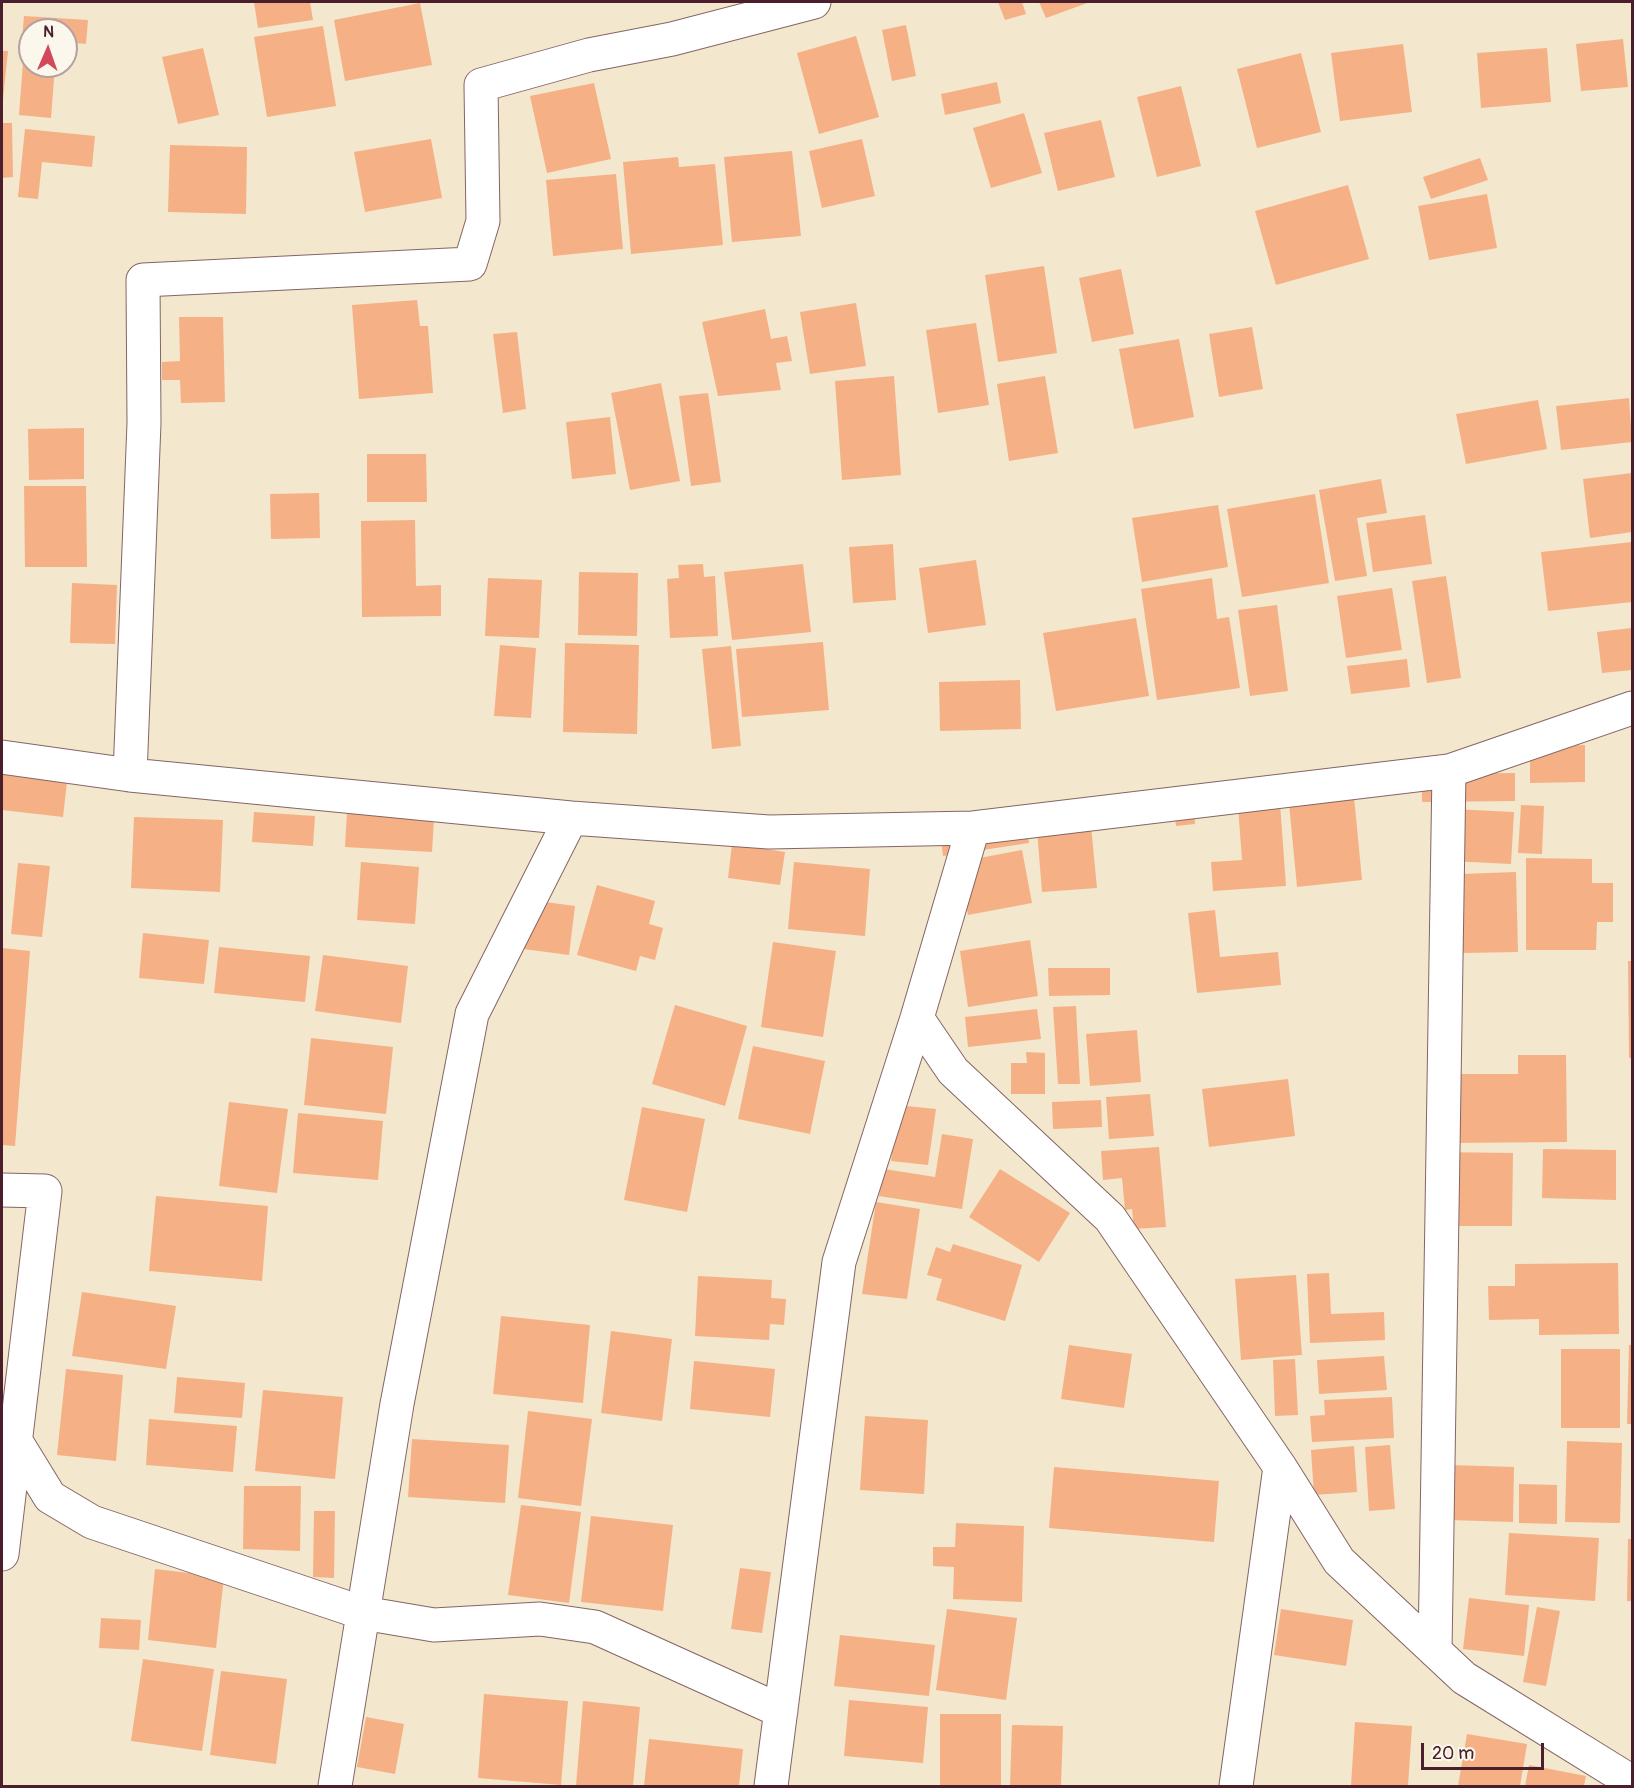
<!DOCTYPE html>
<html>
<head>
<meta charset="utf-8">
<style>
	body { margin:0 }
	#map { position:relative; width:1634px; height:1788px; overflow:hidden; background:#f3e7ce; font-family:Pangolin,sans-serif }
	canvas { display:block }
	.frame { position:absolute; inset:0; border:3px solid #4a1f2b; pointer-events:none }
	.north { position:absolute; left:18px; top:18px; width:60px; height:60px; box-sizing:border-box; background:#fbf7ec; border:2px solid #b4a19f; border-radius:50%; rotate:2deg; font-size:16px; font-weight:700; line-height:24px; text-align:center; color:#4a1f2b }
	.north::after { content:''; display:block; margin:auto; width:21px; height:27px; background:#d1495b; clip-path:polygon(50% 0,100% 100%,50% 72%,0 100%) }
	.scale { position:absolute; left:1421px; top:1743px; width:123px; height:27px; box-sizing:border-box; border:3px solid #4a1f2b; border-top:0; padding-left:8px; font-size:18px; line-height:21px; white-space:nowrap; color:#4a1f2b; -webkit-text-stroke:4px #fbf7ec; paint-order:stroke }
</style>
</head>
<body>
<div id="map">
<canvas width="1634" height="1788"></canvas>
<div class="frame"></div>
<div class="north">N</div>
<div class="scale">20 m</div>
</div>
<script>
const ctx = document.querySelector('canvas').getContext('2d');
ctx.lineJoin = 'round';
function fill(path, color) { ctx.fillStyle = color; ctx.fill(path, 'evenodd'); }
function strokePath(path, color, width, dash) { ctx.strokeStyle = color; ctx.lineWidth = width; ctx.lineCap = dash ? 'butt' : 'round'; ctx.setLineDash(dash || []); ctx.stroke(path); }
fill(new Path2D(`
	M254,2H310L313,20L258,28Z
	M998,2H1022L1026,14L1005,20Z
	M1039,2H1090L1046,18Z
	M420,3L432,65L345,81L334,20Z
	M24,16L88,20L86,44L66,42V30H30V40L22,39Z
	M906,25L916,76L892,81L882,30Z
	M323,26L336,106L267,117L254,37Z
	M856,36L879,117L819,134L797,53Z
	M1623,39L1628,87L1581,91L1576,44Z
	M1403,44L1412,112L1340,121L1331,53Z
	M203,48L219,115L178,124L162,57Z
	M1547,48L1551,102L1481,108L1477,53Z
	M2,51H8L3,99H2Z
	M1301,53L1321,132L1257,148L1237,69Z
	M23,62L30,63V66H55L51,118L19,115Z
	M997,82L1001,103L945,115L941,94Z
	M594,83L611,159L547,173L530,96Z
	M1181,86L1201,166L1157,177L1137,97Z
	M1024,113L1042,173L991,188L973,128Z
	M1101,120L1115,177L1058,191L1044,133Z
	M2,123H12L13,177L2,178Z
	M25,129L95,136L92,167L42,162L38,199L18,197Z
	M431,139L442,198L365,212L354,152Z
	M862,139L875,196L822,208L809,151Z
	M170,145L247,147L246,214L168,212Z
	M792,151L801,236L732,242L724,157Z
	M678,157L679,167L715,164L723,245L631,254L623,162Z
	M1480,158L1488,180L1431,199L1423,177Z
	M616,174L623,249L553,256L546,180Z
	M1348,185L1369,259L1276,285L1255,211Z
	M1487,194L1497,248L1429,260L1418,206Z
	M1044,266L1057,353L998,362L985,275Z
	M1121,269L1134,334L1092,342L1079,278Z
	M417,300L420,326H428L433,393L359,399L352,305Z
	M856,303L866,366L810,374L800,312Z
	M765,309L771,339L787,336L792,361L776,363L781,390L718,396L702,322Z
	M179,317H223L225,402L181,403L180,380H162V362L180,361Z
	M976,323L989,405L938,413L926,330Z
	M1252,327L1263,389L1219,397L1209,334Z
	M517,332L526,409L503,413L493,334Z
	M1179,339L1194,417L1134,429L1119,349Z
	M894,376L901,475L842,480L835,381Z
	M1045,376L1058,453L1009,461L997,384Z
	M661,383L680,481L630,490L611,393Z
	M708,393L721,482L691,486L679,396Z
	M1629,398L1632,442L1561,450L1556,406Z
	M1538,400L1547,449L1466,464L1456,414Z
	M610,417L616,474L572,479L566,422Z
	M84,428V479L29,480L28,429Z
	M367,454H426L427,502H367Z
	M1632,473V532L1590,538L1583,479Z
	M1381,479L1387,513L1357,518L1367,576L1335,581L1319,490Z
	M24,486H86L87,567H25Z
	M319,493L320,538L271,539L270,494Z
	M1315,494L1329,583L1242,597L1227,509Z
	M1218,505L1228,567L1142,582L1132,518Z
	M1425,515L1432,564L1373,572L1366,523Z
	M415,520L416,586L441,585V616L362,617L361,521Z
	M1632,542V602L1548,611L1541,552Z
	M893,544L896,600L853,603L849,547Z
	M976,560L986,625L928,633L919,568Z
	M703,564L704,577L715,576L718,636L670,638L667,579L679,578L678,565Z
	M803,564L811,632L732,640L724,572Z
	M579,572L638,573L637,636L578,635Z
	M1446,576L1461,678L1427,683L1412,581Z
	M488,578L542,580L539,638L485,636Z
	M1212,578L1217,619L1229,617L1240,688L1157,700L1141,589Z
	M72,583L117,585L115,644L70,643Z
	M1392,588L1402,650L1346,658L1337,596Z
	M1277,605L1288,691L1250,696L1238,610Z
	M1136,618L1149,696L1056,711L1043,633Z
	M1632,628V670L1602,673L1597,632Z
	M823,642L829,710L742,717L736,649Z
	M565,643L639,645L637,734L563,732Z
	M500,645L536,648L531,718L494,716Z
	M731,646L741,746L712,749L702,649Z
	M1407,659L1410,687L1351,694L1347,666Z
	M1020,680L1021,729L940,731L939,682Z
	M1585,745V782L1530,783V746Z
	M2,765L68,773L63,817L2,810Z
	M1515,773V801L1422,802V774Z
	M1353,786L1362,880L1297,887L1288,793Z
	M1193,796L1195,824L1176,826L1173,798Z
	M1280,803L1286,886L1213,891L1211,862L1242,860L1238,806Z
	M1521,805L1544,806L1542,854L1518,853Z
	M1452,809L1514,812L1511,864L1450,861Z
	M254,812L315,816L313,846L252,842Z
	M347,812L434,818L432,852L345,847Z
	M134,817L223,820L220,892L131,888Z
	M1026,818L1029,843L943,856L940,831Z
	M1091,826L1097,888L1042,892L1037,830Z
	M732,844L785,852L780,885L728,878Z
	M1022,850L1032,903L968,915L958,862Z
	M1526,858L1592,859V883H1613V922H1597L1596,950H1526Z
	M361,862L419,867L415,924L357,920Z
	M794,862L870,869L865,936L788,929Z
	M18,863L50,866L42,937L11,934Z
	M1516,872L1518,952L1463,953L1461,874Z
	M597,885L655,901L649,924L663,928L655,960L640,956L636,971L577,955Z
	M523,899L575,906L569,955L516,948Z
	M1215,910L1220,957L1278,952L1281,985L1197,993L1188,913Z
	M143,933L209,940L204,984L139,978Z
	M1030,940L1038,996L968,1007L960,951Z
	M773,942L836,951L823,1037L761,1027Z
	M219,947L310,956L305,1002L214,993Z
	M2,948L30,951L15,1146L2,1145Z
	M323,955L408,966L401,1023L315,1011Z
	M1628,961H1632V1058H1629Z
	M1048,968H1110V995L1049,996Z
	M675,1005L747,1026L725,1106L652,1084Z
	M1076,1006L1080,1084H1058L1053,1007Z
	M1037,1009L1041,1039L968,1047L965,1017Z
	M1137,1030L1141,1082L1090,1086L1086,1034Z
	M311,1038L393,1047L386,1114L304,1105Z
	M753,1046L825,1061L810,1134L738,1119Z
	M1026,1052L1045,1053V1094H1011V1063H1027Z
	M1518,1055H1566L1567,1142L1445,1143L1444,1074H1518Z
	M1288,1079L1295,1136L1209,1147L1202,1089Z
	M1150,1094L1154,1136L1109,1139L1106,1097Z
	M1101,1100L1102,1127L1053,1129L1052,1102Z
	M229,1102L288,1109L277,1193L219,1186Z
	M897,1105L936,1109L928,1165L891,1161Z
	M642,1107L705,1119L687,1212L624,1200Z
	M298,1113L383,1121L378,1180L293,1173Z
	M942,1134L973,1139L962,1209L879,1196L884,1169L935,1177Z
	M1159,1147L1166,1227L1134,1229L1132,1209L1125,1210L1122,1178L1103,1180L1101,1151Z
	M1543,1149L1616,1150V1200L1542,1198Z
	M1440,1152L1513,1153L1512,1226H1440Z
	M1000,1169L1070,1213L1039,1262L969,1217Z
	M156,1196L268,1206L262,1281L149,1271Z
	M876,1202L920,1209L907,1299L862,1294Z
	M953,1244L1022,1265L1005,1321L936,1300L942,1279L927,1275L936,1247L950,1252Z
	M1618,1263L1619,1334L1539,1335V1319L1489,1320L1488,1286H1515V1264Z
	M1329,1273L1331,1314L1384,1312L1385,1340L1310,1343L1307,1274Z
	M1296,1275L1302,1355L1241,1360L1235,1279Z
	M698,1276L772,1280L771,1298L786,1299L784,1325L770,1324L769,1340L695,1336Z
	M82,1292L176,1306L166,1369L72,1356Z
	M501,1316L590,1325L583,1403L493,1394Z
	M611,1331L672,1339L662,1421L601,1413Z
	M1069,1345L1132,1354L1124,1408L1061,1399Z
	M1629,1345H1632V1424H1627Z
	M1561,1349H1620V1428H1561Z
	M1384,1356L1387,1390L1319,1394L1317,1360Z
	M1295,1359L1298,1415L1275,1416L1273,1360Z
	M694,1361L775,1369L770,1417L690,1409Z
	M66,1369L123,1375L116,1461L57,1455Z
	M177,1377L245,1383L242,1418L174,1413Z
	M263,1390L343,1397L335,1479L255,1471Z
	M1392,1397L1394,1438L1312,1442L1310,1416L1325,1415L1324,1400Z
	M528,1411L592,1419L581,1506L518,1498Z
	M865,1416L928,1420L924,1494L860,1490Z
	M149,1419L237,1426L233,1472L146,1465Z
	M412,1439L509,1445L505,1503L408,1497Z
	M1567,1441L1622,1443L1620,1523L1565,1522Z
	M1390,1445L1395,1509L1369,1511L1365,1447Z
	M1354,1446L1357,1492L1314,1495L1311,1450Z
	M1450,1465L1514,1467L1513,1522L1449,1520Z
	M1054,1467L1219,1481L1214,1542L1049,1528Z
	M1519,1484L1557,1485V1524L1519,1523Z
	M244,1486H301L300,1551L243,1549Z
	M521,1505L581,1512L569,1603L508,1595Z
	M314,1511H335L334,1578L313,1577Z
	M591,1516L673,1525L663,1611L581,1602Z
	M956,1523L1024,1526L1022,1602L953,1599L954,1567L933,1566V1547H955Z
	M1509,1533L1599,1538L1595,1601L1505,1595Z
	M1628,1539H1632V1601H1627Z
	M740,1568L771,1572L762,1633L731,1629Z
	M155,1569L224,1577L216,1648L148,1640Z
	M1469,1598L1529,1605L1524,1656L1463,1649Z
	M1537,1607L1560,1611L1546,1686L1523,1682Z
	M947,1609L1017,1618L1006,1700L936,1690Z
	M1281,1609L1353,1620L1346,1666L1274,1655Z
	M101,1618L141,1620L139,1650L99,1648Z
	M840,1635L935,1645L929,1696L834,1686Z
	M143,1659L214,1669L202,1751L131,1741Z
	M221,1671L287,1679L276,1764L210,1755Z
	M484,1694L568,1701L561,1785L478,1778Z
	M849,1700L928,1707L923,1763L844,1756Z
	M583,1701L640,1707L633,1786H576Z
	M940,1714H1001V1786H940Z
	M366,1717L404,1724L395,1774L357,1767Z
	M1355,1722L1412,1726L1408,1786H1351Z
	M1012,1725L1063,1726L1061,1786H1010Z
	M1467,1734L1527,1744L1520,1786H1458Z
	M649,1739L743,1749L739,1786H644Z
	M1529,1765L1586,1776L1584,1786H1525Z`), '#f5b185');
const minor = new Path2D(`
	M2,757L130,775L571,818L769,832L973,828L1449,771L1632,708
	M130,775L144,423L143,280L470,264L483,221L481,85L589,55L672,39L814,2
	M917,1018L953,1071L1110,1218L1280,1467L1339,1561L1464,1678L1632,1782
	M2,1190L45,1191L2,1554
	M15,1440L50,1497L92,1522L363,1613L434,1625L540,1619L595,1627L781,1711
	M1435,1651L1449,771
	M335,1786L397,1404L472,1014L571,818
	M771,1786L839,1262L917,1018L973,828
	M1236,1786L1280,1467`);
strokePath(minor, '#856564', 35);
strokePath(minor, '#fff', 33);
</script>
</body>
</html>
